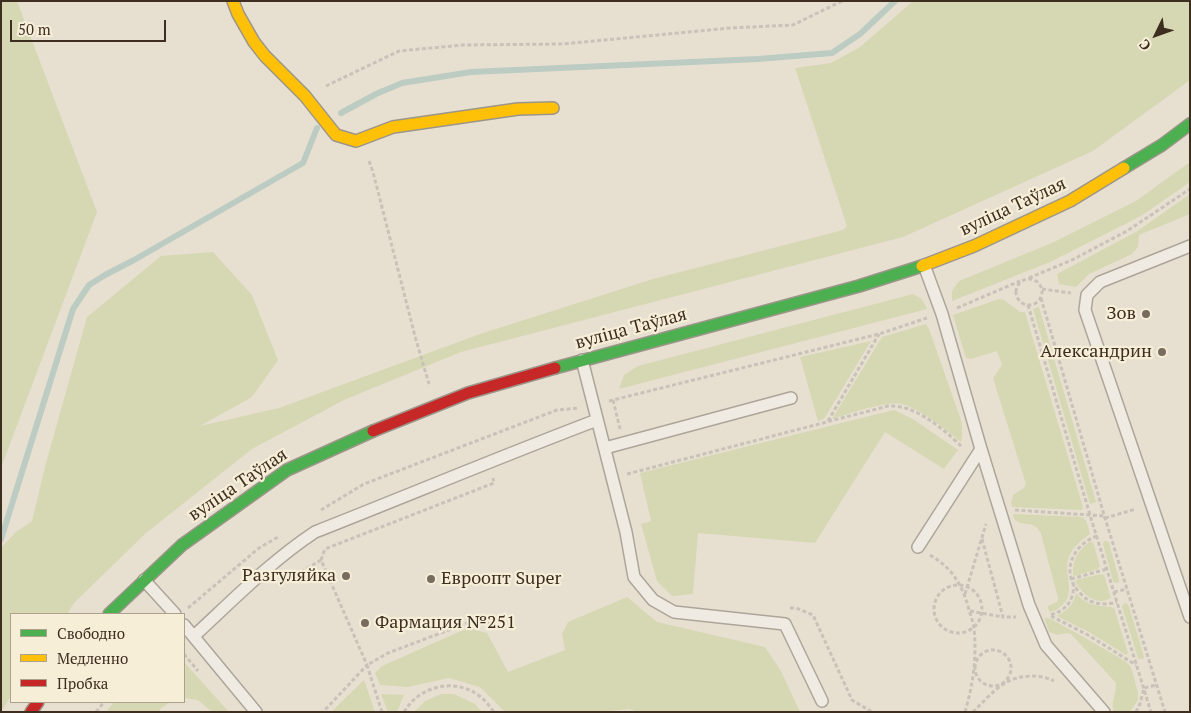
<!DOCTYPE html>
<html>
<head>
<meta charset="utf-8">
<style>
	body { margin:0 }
	#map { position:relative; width:1191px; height:713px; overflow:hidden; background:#e7e0d1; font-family:"PT Serif",serif }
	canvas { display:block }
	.frame { position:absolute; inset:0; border:2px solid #3d2e20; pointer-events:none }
	.legend { position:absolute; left:10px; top:613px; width:175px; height:90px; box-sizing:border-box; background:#f7eed8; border:1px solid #ada18e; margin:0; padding:6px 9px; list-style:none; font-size:15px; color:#3d2e20 }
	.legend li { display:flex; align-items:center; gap:10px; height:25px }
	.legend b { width:25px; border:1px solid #ada18e }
	.north { position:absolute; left:1131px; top:10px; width:50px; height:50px; -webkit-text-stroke:4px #f7eed8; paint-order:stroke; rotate:228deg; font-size:14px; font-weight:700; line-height:20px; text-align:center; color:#3d2e20 }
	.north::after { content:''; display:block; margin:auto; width:18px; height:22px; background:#3d2e20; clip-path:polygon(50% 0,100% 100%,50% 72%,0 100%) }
	.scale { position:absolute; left:10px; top:20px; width:156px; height:22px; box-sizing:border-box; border:2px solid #3d2e20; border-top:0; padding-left:6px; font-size:15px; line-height:18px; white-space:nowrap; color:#3d2e20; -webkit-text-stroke:4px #f7eed8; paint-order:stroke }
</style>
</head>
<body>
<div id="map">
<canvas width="1191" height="713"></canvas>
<div class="frame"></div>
<ul class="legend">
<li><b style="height:6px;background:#4caf50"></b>Свободно</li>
<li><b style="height:6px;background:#ffc107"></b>Медленно</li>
<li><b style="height:6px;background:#c62828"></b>Пробка</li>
</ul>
<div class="north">С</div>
<div class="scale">50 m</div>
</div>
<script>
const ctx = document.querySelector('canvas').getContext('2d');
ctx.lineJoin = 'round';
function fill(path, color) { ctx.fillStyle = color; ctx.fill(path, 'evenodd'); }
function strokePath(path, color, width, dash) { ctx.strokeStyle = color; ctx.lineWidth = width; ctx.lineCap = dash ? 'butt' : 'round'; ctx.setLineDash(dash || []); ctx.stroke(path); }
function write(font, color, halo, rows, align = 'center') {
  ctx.font = font + ' "PT Serif",serif'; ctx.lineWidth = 4.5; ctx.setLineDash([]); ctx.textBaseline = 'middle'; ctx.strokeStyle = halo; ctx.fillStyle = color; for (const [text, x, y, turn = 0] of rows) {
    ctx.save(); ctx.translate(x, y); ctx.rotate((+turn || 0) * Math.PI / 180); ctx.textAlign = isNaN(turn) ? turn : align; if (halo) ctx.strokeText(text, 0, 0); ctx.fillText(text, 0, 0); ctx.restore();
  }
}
fill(new Path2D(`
	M1,1H17L97,212L1,468Z
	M913,1H1190V80L1093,151L903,237L461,352L344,400L252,449L146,533L74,603L67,614H11V696L1,712V548L16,532L32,521L46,463L87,317L161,256L213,252L252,295L278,360L252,397L200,426L279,408L480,334L653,279L843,230L847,226L795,68L831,63L860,47Z
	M1190,162V182L1141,216L1050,262L952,301V291L959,281L1054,242L1136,201Z
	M1190,194V214L1139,235L1138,247L1132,254L1089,274L1076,287L1059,284L1057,274L1136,232Z
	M913,294L922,299L927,309L619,389L624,375L638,366Z
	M999,299L1004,300L1020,312H1025L1083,507L1082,510L1012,507L1011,503L1013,495L1024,488L1026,484L993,378L1002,365L997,351L971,359L966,358L953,315Z
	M1039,307L1096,502L1090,504L1033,309Z
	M926,324L929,329L962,423V435L961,442C946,430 920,408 901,404C884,401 850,414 832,419L882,337Z
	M871,341L824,419L818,421L800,357Z
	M894,410L913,419L958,450L944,469L885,432L815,543L698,533L693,594L672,596L657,581L641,524L651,521L640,473Z
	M1013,514L1082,517L1086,520L1090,534C1080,541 1071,548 1068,560C1064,577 1077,595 1060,607C1057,610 1054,611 1050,612L1048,609V606L1057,602L1058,598L1041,534C1041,532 1037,528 1036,527C1028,521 1014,527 1013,514Z
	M1104,541H1107L1109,543L1119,580V582L1116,583L1113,581L1103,544Z
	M1090,542H1093L1100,566L1098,569L1075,576L1073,575C1072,560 1078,550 1090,542Z
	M1101,574L1104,575L1111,598C1096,607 1083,594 1075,582L1076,580Z
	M1076,593C1086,605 1096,606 1111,607L1114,608L1128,653L1126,655L1089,632L1057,616L1058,615C1068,611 1074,603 1076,593Z
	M627,597L657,622L765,647L781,671L800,712H638L629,709L598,712H505L480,687L449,678L408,687L380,685L375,673L382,666L468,628L487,633L508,672L565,650L562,634L568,622Z
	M1126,603L1129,606L1144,657L1143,659H1139L1138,658L1122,607L1123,604Z
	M1045,618L1051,619L1087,639L1125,661L1131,667L1138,692V700L1130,712H1114C1110,702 1117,693 1116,683L1071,634L1067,633L1058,635L1049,632L1045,620Z
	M184,662L229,712H212L198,700L184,698Z
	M364,680L375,712H331Z
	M381,694L404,695L397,712H388Z
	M441,694H454L475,704L482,712H414L425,701Z
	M114,702H171L161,708L159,712H106Z`), '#d6d7b3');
strokePath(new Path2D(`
	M341,113L376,94L402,83L471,72L758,59L832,53L860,34L895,1
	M1,539L73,309L89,285L105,275L134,260L303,163L317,128`), '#bcccc2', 6);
const lane = new Path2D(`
	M1190,246L1100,282L1087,295L1085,310L1190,617
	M924,265L942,314L981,449L1029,605L1046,645L1104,712
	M582,360L626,532L634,577L653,600L674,612L785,624L822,701
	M605,448L791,398
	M918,547L981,449
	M144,580L175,614
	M184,625L256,712
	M194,636C232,601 271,561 315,532C409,495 502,456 597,420`);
const fast = new Path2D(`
	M1124,168L1162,145L1190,124
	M555,368L859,286L922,266
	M109,614L182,545L287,470L373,431`);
const slow = new Path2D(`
	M233,1L238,14L254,42L265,56L305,96L336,135L356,141L393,127L518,109L553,108
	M922,266L974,246L1070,201L1124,168`);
const jam = new Path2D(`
	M373,431L468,393L555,368
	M31,712L38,702`);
strokePath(lane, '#ada599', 14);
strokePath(fast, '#9c958a', 14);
strokePath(slow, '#9c958a', 14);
strokePath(jam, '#9c958a', 14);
strokePath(new Path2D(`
	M326,86L399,51L463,45L563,44L730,28L793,25L842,1
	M369,161L373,172L416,340L429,384
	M1029,278L1072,260L1127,231L1190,189
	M1016 292a13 13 0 1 1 26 0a13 13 0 1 1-26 0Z
	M1042,289L1071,293
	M1041,298L1105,518L1165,712
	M1028,305L1090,515L1151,712
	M957,308L1020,281
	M613,400L620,429
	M609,401L879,334L927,318
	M828,421L879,334
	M627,474L888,406C896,406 904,407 911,410C929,417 949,434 962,447
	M321,510L364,484L557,410L579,408
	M1015,510L1105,516
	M1105,518L1136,509
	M1097,536C1072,545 1060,573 1080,593C1084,597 1088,601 1093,602C1101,605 1110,604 1117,602
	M982,539L1003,617H1016
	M930,555C938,560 945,565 951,572C960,583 966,597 969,610C971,616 973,622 974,628C977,657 973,685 965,712
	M321,560L325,549L494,483L493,478
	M285,573L291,578L321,560L367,665L323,712
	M1071,579L1107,569
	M934 609a24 24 0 1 1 48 0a24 24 0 1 1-48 0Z
	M1114,592L1127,589
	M965,594L986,524
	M188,608L259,548L280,536
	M790,608H796L813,615L852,700L872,712
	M970,611L1003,617
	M1051,615C1067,609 1072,603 1074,586
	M1051,616L1088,635L1136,665
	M975 668a18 18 0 1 1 36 0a18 18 0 1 1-36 0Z
	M184,654L198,671
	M96,712L104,702
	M382,712L367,665L388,653L483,617L495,629
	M404,712C420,685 456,677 481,697C486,701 490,707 494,712
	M973,712C982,703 992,692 1002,685C1016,675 1039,673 1054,681
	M1136,712L1140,704L1144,688L1156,685`), '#c8c2b9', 3, [4, 2.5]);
strokePath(lane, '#efebe3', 11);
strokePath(fast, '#4caf50', 11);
strokePath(slow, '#ffc107', 11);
strokePath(jam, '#c62828', 11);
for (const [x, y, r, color] of [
	[1146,314,5,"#786c5e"],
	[1162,352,5,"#786c5e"],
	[346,576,5,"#786c5e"],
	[431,579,5,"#786c5e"],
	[365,623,5,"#786c5e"]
]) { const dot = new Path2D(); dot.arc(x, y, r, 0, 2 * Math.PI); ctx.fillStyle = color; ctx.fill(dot); strokePath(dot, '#f7eed8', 2); }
write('18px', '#3d2e20', '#f7eed8', [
	["вуліца Таўлая",1013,207,-25],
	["вуліца Таўлая",631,329,-15],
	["вуліца Таўлая",238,485,-34]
]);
write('18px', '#3d2e20', '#f7eed8', [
	["Зов",1136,314],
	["Александрин",1152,352],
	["Разгуляйка",336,576],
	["Евроопт Super",441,579,"left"],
	["Фармация №251",375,623,"left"]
], 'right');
</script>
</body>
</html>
